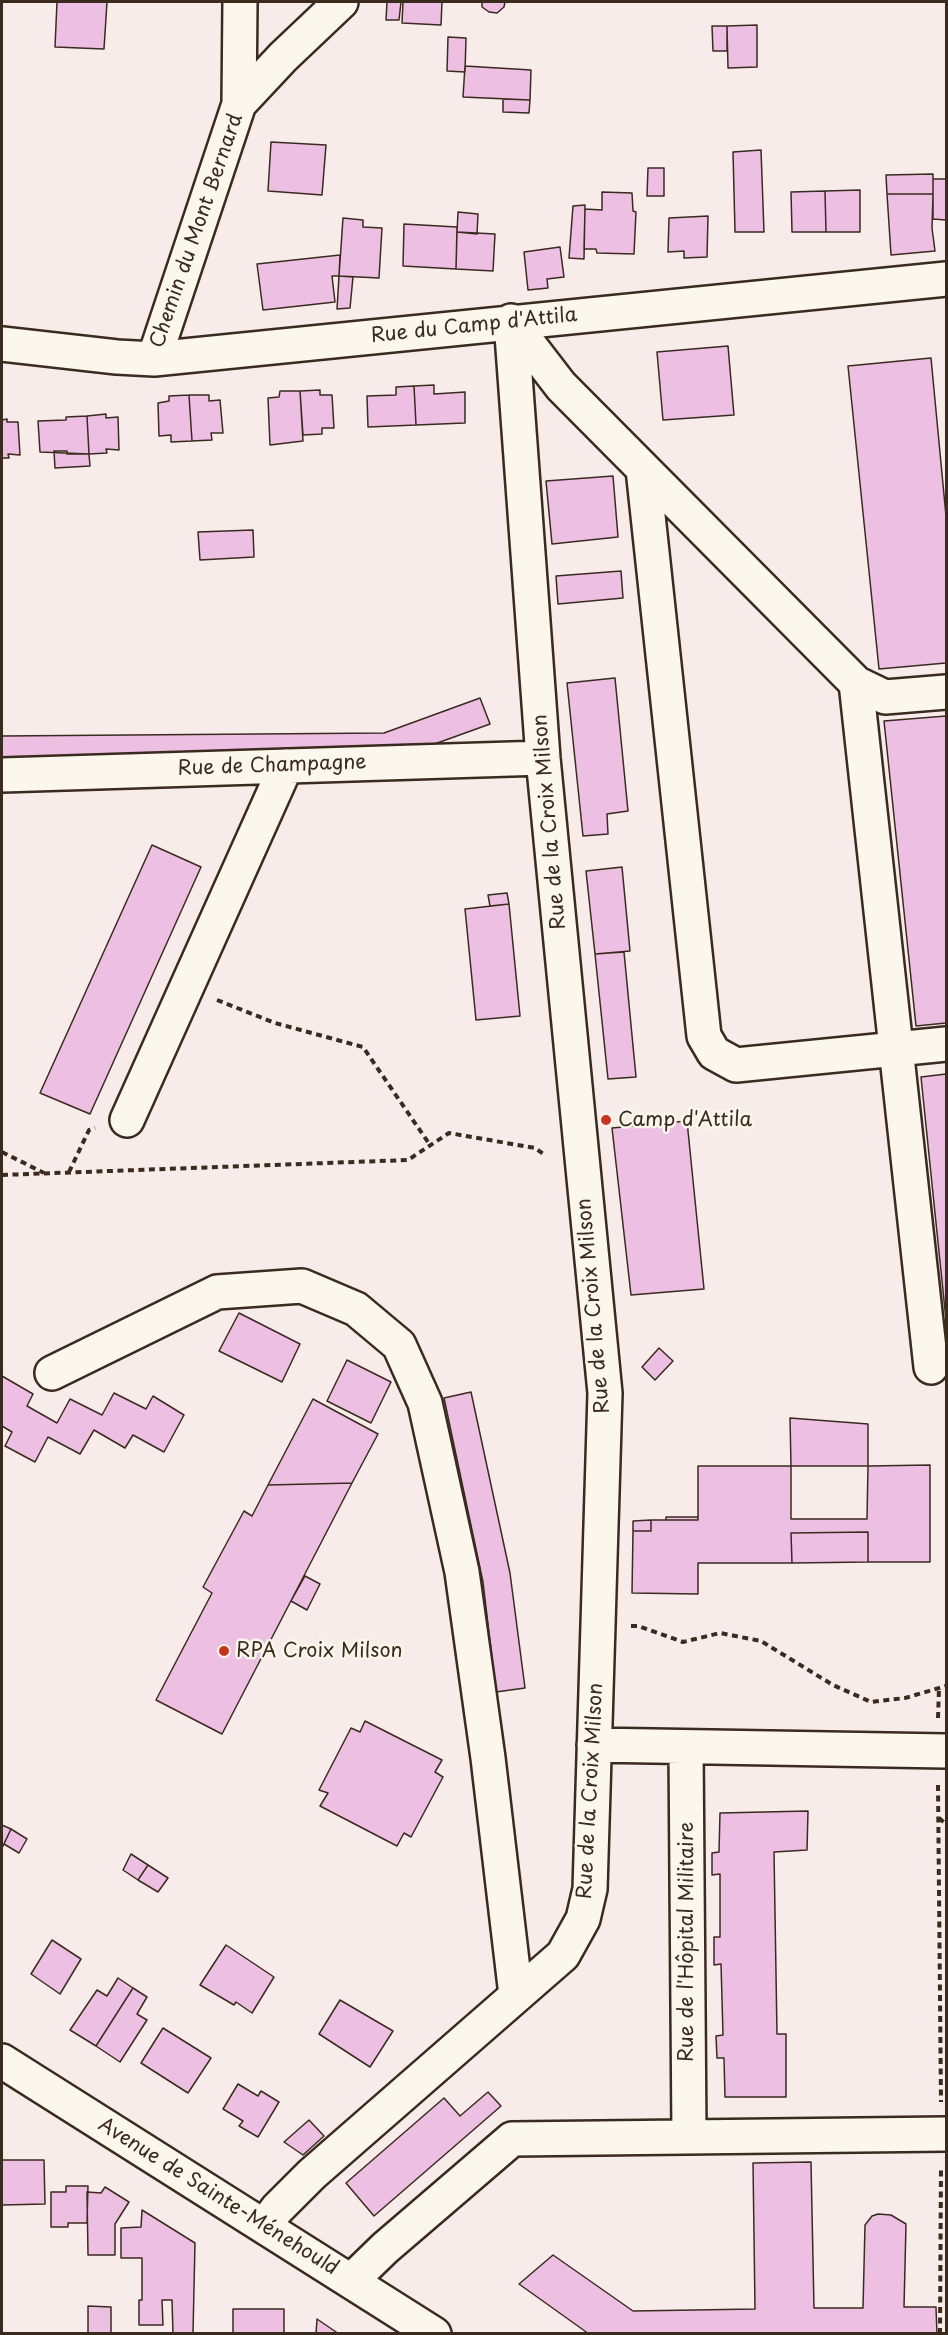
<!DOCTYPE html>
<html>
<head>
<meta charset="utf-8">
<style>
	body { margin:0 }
	#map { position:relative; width:948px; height:2335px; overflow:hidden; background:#f8ecea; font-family:"Playpen Sans",sans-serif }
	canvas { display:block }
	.frame { position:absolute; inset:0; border:3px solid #3b2a1e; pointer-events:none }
</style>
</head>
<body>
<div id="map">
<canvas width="948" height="2335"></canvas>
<div class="frame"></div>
</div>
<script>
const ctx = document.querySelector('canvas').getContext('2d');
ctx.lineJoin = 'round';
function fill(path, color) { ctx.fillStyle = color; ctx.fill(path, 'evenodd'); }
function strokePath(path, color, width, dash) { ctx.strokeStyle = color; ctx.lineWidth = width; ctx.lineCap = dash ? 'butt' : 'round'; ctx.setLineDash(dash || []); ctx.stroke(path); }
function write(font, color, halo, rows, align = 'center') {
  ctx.font = font + ' "Playpen Sans",sans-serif'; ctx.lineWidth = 5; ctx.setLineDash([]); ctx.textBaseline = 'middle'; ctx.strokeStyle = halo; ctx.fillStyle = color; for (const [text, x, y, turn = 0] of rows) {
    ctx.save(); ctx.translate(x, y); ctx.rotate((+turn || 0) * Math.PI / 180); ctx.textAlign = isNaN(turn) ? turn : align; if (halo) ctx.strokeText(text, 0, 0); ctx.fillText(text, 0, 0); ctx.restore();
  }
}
const building = new Path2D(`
	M57,2H107L104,49L55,47Z
	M387,2H401L399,20H386Z
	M403,2H442L441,25L402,23Z
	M482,2H505L504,7L497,13L489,12L482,7Z
	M757,25V67L728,68L727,26Z
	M712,26H727V51H713Z
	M448,37L466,38L465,72L447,71Z
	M465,66L531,70L530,100L463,97Z
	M503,99L530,100L529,113L503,112Z
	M271,142L326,145L322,195L268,191Z
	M761,150L764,232H735L733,152Z
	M648,168H664V196H647Z
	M933,174V194H887L886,175Z
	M933,179H946V220L933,219Z
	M860,190V232H826L825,191Z
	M825,191L826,232H792L791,192Z
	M602,192L632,193L633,211L636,212L634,254L597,253L596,249H584L585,209L602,210Z
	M887,194H933L932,228L935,251L891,255Z
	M585,205L584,259L569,258L573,206Z
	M458,212L478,214L477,234L457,232Z
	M708,216L707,257L684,258V251L668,252L669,218Z
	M343,218L363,220V227L382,228L379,278L339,276Z
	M404,224L457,227L456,269L403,266Z
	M457,232L495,234L493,271L456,269Z
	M560,247L564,277L547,279L548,288L528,290L524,252Z
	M340,255L339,276H332L335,302L263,310L257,264Z
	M339,276L353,277L350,308L337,309Z
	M728,346L734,415L663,420L657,352Z
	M931,358L946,516V663L879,669L848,366Z
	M434,385V394L465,392V423L416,425L414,386Z
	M414,386L416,425L368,427L367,396L396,395V387Z
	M320,390V395H332L334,428H322V434L303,435L300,391Z
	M280,391H300L303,441L270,445L268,398L279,397Z
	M189,395L192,441L171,442V435L159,436L158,403L169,401V396Z
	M189,395H209V401L220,400L223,433H211L212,440L192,441Z
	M106,414V418L118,417L119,450L106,449L107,453L89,454L87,416Z
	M87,416L89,454L40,452L38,421L66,420V417Z
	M7,419V422H18L20,455L8,454L9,458H2V420Z
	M54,451H67V454H89L90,466L55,468Z
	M613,476L618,537L552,544L546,481Z
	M253,530L254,557L200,560L198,532Z
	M621,571L623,598L558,604L556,576Z
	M615,678L628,811L607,814L608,834L583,836L567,683Z
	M480,698L490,724L393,759L2,762V736L384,733Z
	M946,716V1023L916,1026L884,721Z
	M152,845L201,867L90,1114L40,1093Z
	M622,867L630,951L595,954L586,871Z
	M507,893L509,904L490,906L488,895Z
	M509,904L520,1016L476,1020L465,909Z
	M624,952L636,1077L608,1079L595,954Z
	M946,1074V1320L921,1077Z
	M687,1121L704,1289L631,1295L612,1128Z
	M239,1313L300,1344L282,1382L219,1351Z
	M659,1348L673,1361L655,1380L642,1367Z
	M347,1360L391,1382L371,1423L327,1401Z
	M2,1376L33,1394L27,1406L57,1423L70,1399L102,1415L114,1393L146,1409L153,1396L184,1415L164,1452L133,1435L125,1448L94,1430L80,1454L48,1437L35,1462L5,1446L12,1432L2,1426Z
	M471,1392L510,1573L525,1688L496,1692L483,1582L444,1398Z
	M313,1399L378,1434L352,1483L268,1485Z
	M790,1418L868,1424V1466H791Z
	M930,1465V1562H868V1532L791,1533L792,1563H698V1594L632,1593L633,1531H651V1520H698V1466H791V1519H867L868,1466Z
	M352,1483L222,1734L156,1700L212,1593L203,1587L244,1511L252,1516L268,1485Z
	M666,1517H698V1520H666Z
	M651,1520V1531H633V1521Z
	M868,1532V1562L792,1563L791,1533Z
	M305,1576L320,1584L307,1610L291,1601Z
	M365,1721L442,1760L435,1772L443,1777L411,1837L404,1833L397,1846L320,1806L328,1793L319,1790L351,1728L360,1732Z
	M808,1811L807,1850L774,1852L777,2034H786V2097H725L724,2058H717L716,2036L723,2035L721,1964L714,1965V1937H720V1874L712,1875V1853L719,1852L720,1813Z
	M2,1825L11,1829L2,1848Z
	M11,1829L27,1839L19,1853L4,1844Z
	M131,1854L148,1865L138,1880L123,1870Z
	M148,1865L168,1878L158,1892L138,1880Z
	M52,1940L81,1959L60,1994L31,1974Z
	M226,1945L274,1977L252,2013L236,2002L234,2005L200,1985Z
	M118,1978L133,1988L96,2046L70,2030L97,1990L107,1996Z
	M133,1988L147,1997L137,2014L147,2020L120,2062L96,2046Z
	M340,2000L393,2031L370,2067L319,2034Z
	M163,2028L211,2058L188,2093L141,2063Z
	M238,2084L258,2096L261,2091L279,2102L258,2137L239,2126L243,2121L223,2109Z
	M488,2092L501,2106L374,2216L346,2183L444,2098L460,2116Z
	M309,2120L324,2136L303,2155L284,2142Z
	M2,2160H44L45,2204L2,2205Z
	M811,2162L814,2308H863L865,2225L872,2216L878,2214L891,2215L906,2224L904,2307H936L937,2334H589L519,2284L553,2255L633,2311L755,2309L753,2163Z
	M66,2186H88L87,2223H68V2227H51V2192H66Z
	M105,2187L129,2202L115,2224V2255H88L87,2192L101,2193Z
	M142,2210L195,2243L193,2333L173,2334L172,2300H162L163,2325H139V2300H142V2258H121V2228L141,2227Z
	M88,2306L111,2307V2334H88Z
	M233,2309H284V2334H233Z
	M317,2319L339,2334H316Z`);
fill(building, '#ecbfe3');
strokePath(building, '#3b2a1e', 1.5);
const minor = new Path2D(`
	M239,104L240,2
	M511,321L561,386L856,683L885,697L946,692
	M2,344L117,357L154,359L946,279
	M154,359L239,104L283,57L341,2
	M643,469L704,1036L714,1053L736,1065L946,1044
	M856,683L931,1367
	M2,775L543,758
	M127,1120L286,766
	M52,1373L217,1292L302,1286L356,1309L399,1345L425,1403L462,1572L488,1758L516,1995
	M594,1745L946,1751
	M686,1747L689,2137
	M264,2226L277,2209L312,2174L563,1955L583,1919L590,1889L605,1393L543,758L511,321
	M351,2281L385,2248L512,2139L946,2134`);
const major = new Path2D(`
	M2,2061L434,2334`);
strokePath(minor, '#3b2a1e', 38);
strokePath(major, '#3b2a1e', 38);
strokePath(new Path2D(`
	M217,1000L275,1023L363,1047L430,1145
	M2,1152L44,1173
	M69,1172L89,1130L95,1128
	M2,1175L408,1160L449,1133L535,1148L546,1156
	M631,1626H638L683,1642L720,1633L761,1641L833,1685L871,1702L905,1698L946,1686
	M938,1718L939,1688
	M938,1785L941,2102
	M939,1818L946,1824
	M940,2334L941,2166`), '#3b2a1e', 4, [6, 4.5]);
strokePath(minor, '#fbf7ec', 33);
strokePath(major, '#fbf7ec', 33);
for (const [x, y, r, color] of [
	[606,1120,6,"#c8321e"],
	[224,1651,6,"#c8321e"]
]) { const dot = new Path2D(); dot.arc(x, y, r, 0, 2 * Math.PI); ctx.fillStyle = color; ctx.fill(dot); strokePath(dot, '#fbf7ec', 2); }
write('20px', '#3b2a1e', '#fbf7ec', [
	["Chemin du Mont Bernard",197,231,-71],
	["Rue du Camp d'Attila",474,326,-6],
	["Rue de Champagne",272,766,-2],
	["Rue de la Croix Milson",550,822,-95],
	["Rue de la Croix Milson",594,1306,-95],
	["Rue de la Croix Milson",591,1791,-87],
	["Rue de l'Hôpital Militaire",687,1942,-90],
	["Avenue de Sainte-Ménehould",218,2197,32]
]);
write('20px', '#3b2a1e', '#fbf7ec', [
	["Camp d'Attila",618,1120],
	["RPA Croix Milson",236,1651]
], 'left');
</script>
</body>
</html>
